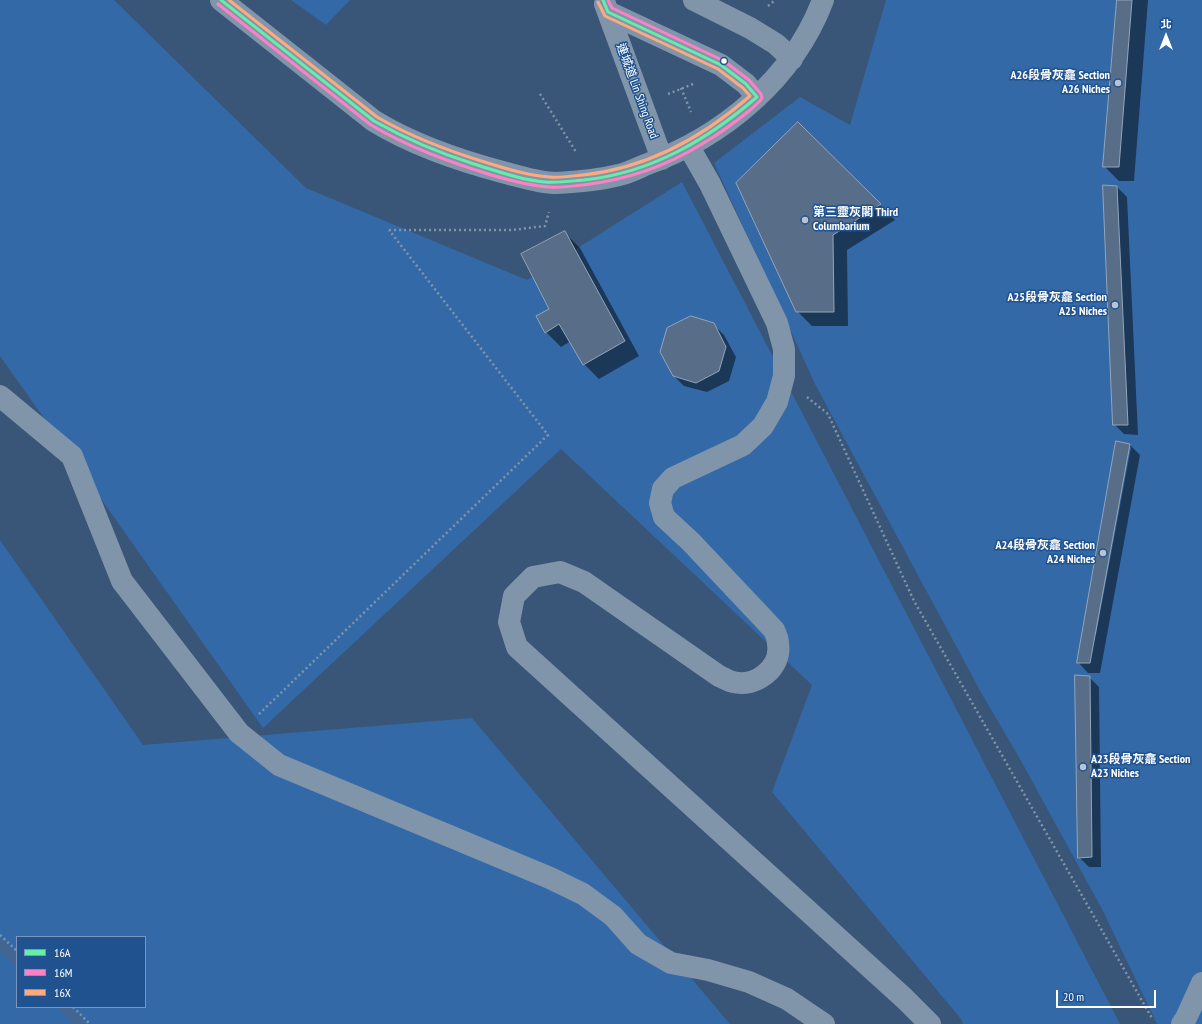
<!DOCTYPE html>
<html>
<head>
<meta charset="utf-8">
<style>
	body { margin:0 }
	#map { position:relative; width:1202px; height:1024px; overflow:hidden; background:#395577; font-family:"PT Sans Narrow","Noto Sans TC",sans-serif }
	canvas { display:block }
	.legend { position:absolute; left:16px; top:936px; width:130px; height:72px; box-sizing:border-box; background:#205290; border:1px solid #7997bc; margin:0; padding:5px 7px; list-style:none; font-size:12px; color:#fff }
	.legend li { display:flex; align-items:center; gap:8px; height:20px }
	.legend b { width:20px; border:1px solid #7997bc }
	.north { position:absolute; left:1146px; top:16px; width:40px; height:40px; -webkit-text-stroke:3px #205290; paint-order:stroke; rotate:0deg; font-size:11px; font-weight:700; line-height:16px; text-align:center; color:#fff }
	.north::after { content:''; display:block; margin:auto; width:14px; height:18px; background:#fff; clip-path:polygon(50% 0,100% 100%,50% 72%,0 100%) }
	.scale { position:absolute; left:1056px; top:990px; width:100px; height:18px; box-sizing:border-box; border:2px solid #fff; border-top:0; padding-left:5px; font-size:12px; line-height:14px; white-space:nowrap; color:#fff; -webkit-text-stroke:3px #205290; paint-order:stroke }
</style>
</head>
<body>
<div id="map">
<canvas width="1202" height="1024"></canvas>
<ul class="legend">
<li><b style="height:5px;background:#66eda8"></b>16A</li>
<li><b style="height:5px;background:#ff80c5"></b>16M</li>
<li><b style="height:5px;background:#ffa980"></b>16X</li>
</ul>
<div class="north">北</div>
<div class="scale">20 m</div>
</div>
<script>
const ctx = document.querySelector('canvas').getContext('2d');
ctx.lineJoin = 'round';
function fill(path, color) { ctx.fillStyle = color; ctx.fill(path, 'evenodd'); }
function strokePath(path, color, width, dash) { ctx.strokeStyle = color; ctx.lineWidth = width; ctx.lineCap = dash ? 'butt' : 'round'; ctx.setLineDash(dash || []); ctx.stroke(path); }
function write(font, color, halo, rows, align = 'center') {
  ctx.font = font + ' "PT Sans Narrow","Noto Sans TC",sans-serif'; ctx.lineWidth = 3; ctx.setLineDash([]); ctx.textBaseline = 'middle'; ctx.strokeStyle = halo; ctx.fillStyle = color; for (const [text, x, y, turn = 0] of rows) {
    ctx.save(); ctx.translate(x, y); ctx.rotate((+turn || 0) * Math.PI / 180); ctx.textAlign = isNaN(turn) ? turn : align; if (halo) ctx.strokeText(text, 0, 0); ctx.fillText(text, 0, 0); ctx.restore();
  }
}
fill(new Path2D(`
	M0,0H114L306,188L527,280L682,182L1120,1024H963L961,1019L772,792L812,685L561,449L263,728L0,356Z
	M291,0H350L326,25Z
	M886,0H1202V1024H1157L1102,909L1020,759L983,696L815,384L714,163L800,97L850,125Z
	M0,540L143,745L472,718L730,1024H0ZM17,937H145V1007H17Z`), '#3469a7');
fill(new Path2D(`
	M1118,0H1148L1134,181H1119L1104,166Z
	M798,124L895,220L847,250L848,326H812L797,311Z
	M1117,187L1127,197L1138,435L1124,434L1114,424Z
	M565,233L580,248L639,356L599,379L584,364L571,341L561,347L546,332Z
	M713,324L724,335L736,357L729,381L707,392L684,386L673,375Z
	M1117,442L1130,445L1140,455L1100,673H1088L1078,662ZM1129,447H1131L1096,634H1094Z
	M1089,677L1099,687L1101,867H1089L1079,857Z`), '#0007');
strokePath(new Path2D(`
	M0,945L17,961
	M64,1007L81,1024`), '#436691', 10);
const building = new Path2D(`
	M1117,0H1132L1119,167H1103Z
	M798,122L881,204L833,235L834,312H796L736,183Z
	M1103,185L1117,186L1128,425H1113Z
	M565,231L625,341L583,365L559,324L545,333L536,316L549,309L521,254Z
	M691,316L714,323L726,347L719,371L696,383L673,376L660,352L667,328Z
	M1116,441L1130,444L1090,663H1077Z
	M1075,675L1090,676L1092,857L1078,858Z`);
fill(building, '#576d88');
strokePath(building, '#95a5b8', 1);
strokePath(new Path2D(`
	M768,6L775,0
	M681,88L691,112
	M540,94L576,152
	M668,94L693,84
	M389,230H512L545,226L549,212
	M807,397L828,414L914,601L1153,1020
	M259,714L548,435L389,230
	M0,935L17,951
	M73,1007L90,1024`), '#8195aa', 2.5, [2, 3]);
strokePath(new Path2D(`
	M221,0L374,121C415,146 460,161 506,173C522,177 539,183 556,183C577,182 599,180 619,175C628,173 636,169 645,165C723,137 793,79 823,0
	M694,0L750,28L776,44L792,59
	M605,4L662,159
	M608,12L721,65L746,84L757,97
	M689,147L710,184L777,323L784,349V376L777,402L763,426L743,445L673,478L663,489L660,503L664,517L691,542L774,630C776,634 778,640 778,644C782,668 755,688 733,682C728,681 724,678 719,676L584,582L560,572L533,577L514,596L509,622L517,647L905,999L930,1024
	M0,396L72,456L122,581L239,733L279,765L550,878L583,894L613,916L638,944L671,963L708,970L749,982L787,999L824,1024
	M1182,1024L1186,1018L1202,983`), '#8195aa', 22);
strokePath(new Path2D(`
	M221,0L374,121C406,139 439,153 474,164C497,171 521,180 545,182C558,183 571,181 584,180C651,173 707,140 757,97L746,84L721,65L608,12L603,0`), '#66eda8', 3);
strokePath(new Path2D(`
	M218,4L371,125C408,147 447,161 488,174C508,180 529,186 550,187C561,188 572,186 583,185C626,180 665,167 702,144C719,134 734,123 749,111C753,107 759,103 762,98L761,94L749,80L724,61L612,8L608,0`), '#ff80c5', 3);
strokePath(new Path2D(`
	M229,0L377,117C413,138 451,152 491,164C510,170 530,176 550,177C561,178 572,176 583,175C647,168 702,138 750,96L743,88L718,69L605,16L598,2`), '#ffa980', 3);
for (const [x, y, r, color] of [
	[724,61,3.5,"#fff"],
	[1118,83,4,"#bac4cf"],
	[805,220,4,"#bac4cf"],
	[1115,305,4,"#bac4cf"],
	[1103,553,4,"#bac4cf"],
	[1083,767,4,"#bac4cf"]
]) { const dot = new Path2D(); dot.arc(x, y, r, 0, 2 * Math.PI); ctx.fillStyle = color; ctx.fill(dot); strokePath(dot, '#205290', 1.5); }
write('bold 12px', '#fff', '#205290', [
	["A26段骨灰龕 Section",1110,76],
	["A26 Niches",1110,90],
	["第三靈灰閣 Third",813,213,"left"],
	["Columbarium",813,227,"left"],
	["A25段骨灰龕 Section",1107,298],
	["A25 Niches",1107,312],
	["A24段骨灰龕 Section",1095,546],
	["A24 Niches",1095,560],
	["A23段骨灰龕 Section",1091,760,"left"],
	["A23 Niches",1091,774,"left"]
], 'right');
write('12px', '#fff', '#205290', [
	["連城道 Lin Shing Road",637,91,70]
]);
</script>
</body>
</html>
